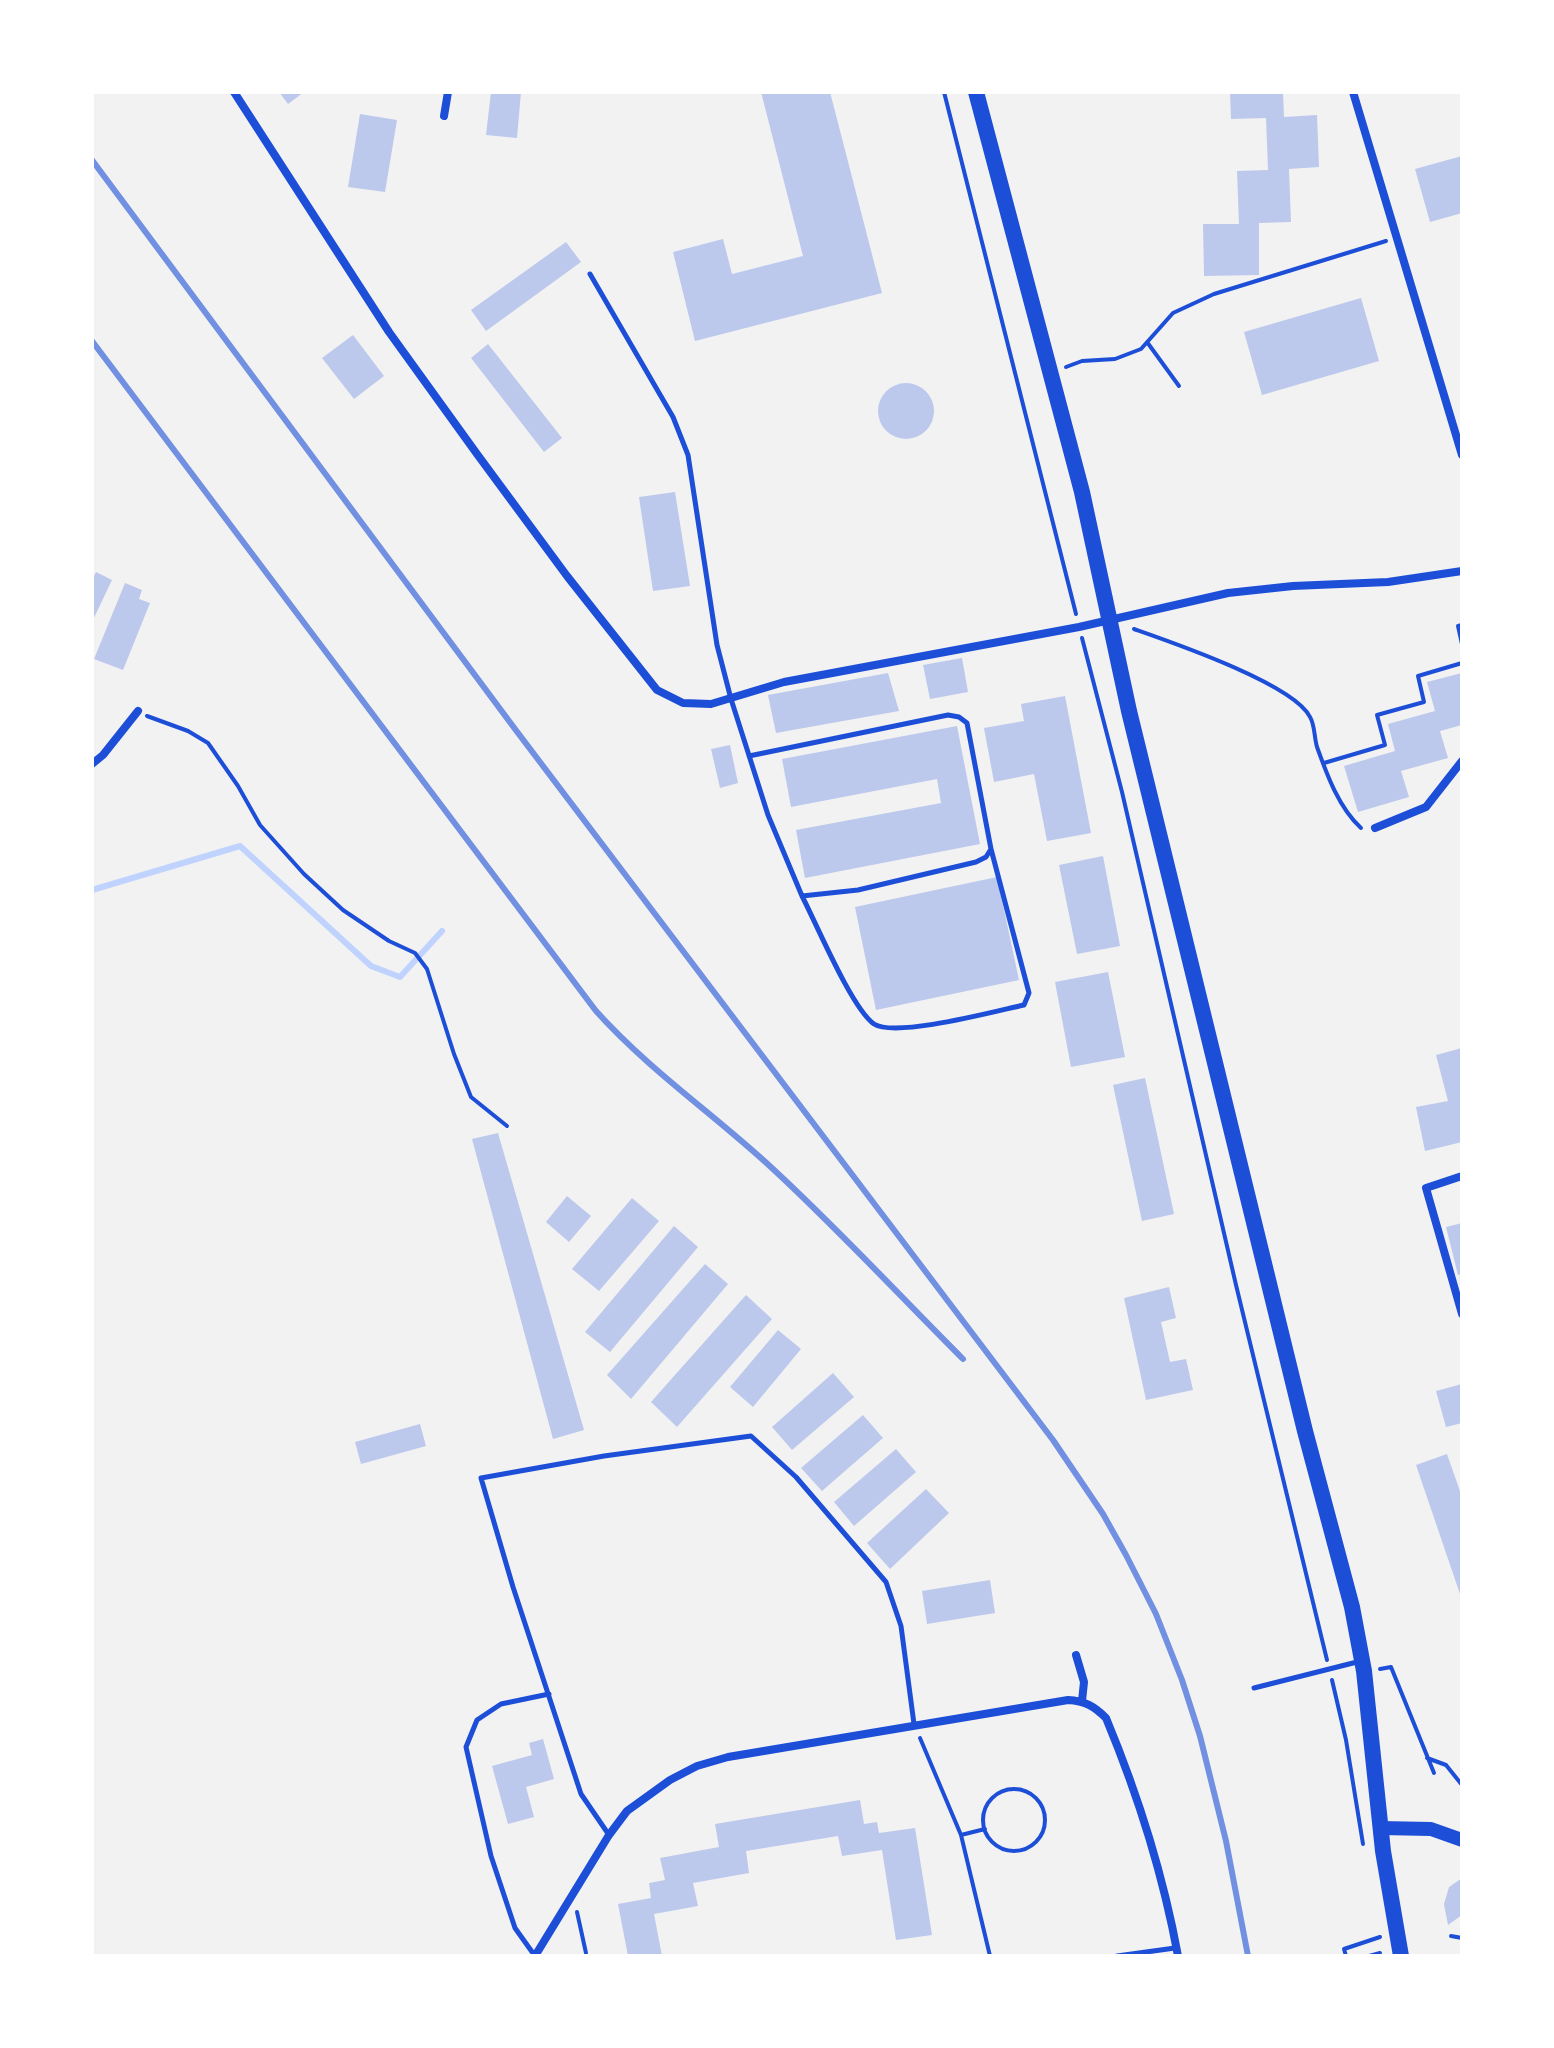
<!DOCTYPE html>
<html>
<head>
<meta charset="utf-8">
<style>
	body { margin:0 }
	#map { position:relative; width:1554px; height:2048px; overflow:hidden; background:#f2f2f2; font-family:Overpass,sans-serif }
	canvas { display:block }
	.frame { position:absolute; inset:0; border:94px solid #fff; pointer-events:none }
</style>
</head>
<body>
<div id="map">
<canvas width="1554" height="2048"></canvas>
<div class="frame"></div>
</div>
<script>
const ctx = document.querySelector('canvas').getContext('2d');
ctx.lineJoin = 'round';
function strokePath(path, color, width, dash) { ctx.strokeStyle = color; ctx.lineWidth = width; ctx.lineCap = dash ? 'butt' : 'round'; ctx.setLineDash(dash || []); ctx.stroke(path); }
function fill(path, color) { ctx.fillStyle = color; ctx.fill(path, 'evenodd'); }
strokePath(new Path2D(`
	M92,890L240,846L371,966L400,977L442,931`), '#bfd3fe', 6);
fill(new Path2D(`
	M279,92H304L288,104Z
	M491,92H521L517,138L486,135Z
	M761,92H830L882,293L695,341L673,252L723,239L732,274L803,256Z
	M1230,92H1283L1284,117L1317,115L1319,167L1289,169L1291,222L1259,223V275L1204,276L1203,224H1239L1237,171L1268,170L1266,118L1231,119Z
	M360,114L397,120L385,192L348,187Z
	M1462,156V213L1430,222L1415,169Z
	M566,242L581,262L486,331L471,310Z
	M1361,298L1379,361L1262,395L1244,332Z
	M353,335L384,376L354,399L322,358Z
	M488,344L562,438L544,452L471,358Z
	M878 411a28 28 0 1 1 56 0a28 28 0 1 1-56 0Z
	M675,492L690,586L653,591L639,497Z
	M96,572L112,580L92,622V580Z
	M125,583L142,590L139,599L150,603L123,670L94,659Z
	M962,658L968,692L930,699L923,665Z
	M888,673L899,711L776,733L768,695Z
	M1462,673V725L1440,731L1448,758L1401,771L1409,797L1358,812L1344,766L1395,751L1388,724L1435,711L1427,682Z
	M1065,696L1091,833L1047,841L1034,774L994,782L984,728L1024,721L1021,704Z
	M957,726L980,844L805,878L796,830L941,803L937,779L791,807L782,759Z
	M730,745L738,783L720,788L711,749Z
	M1103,856L1120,946L1077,954L1059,865Z
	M997,877L1019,980L876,1010L855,907Z
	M1108,972L1125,1057L1071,1067L1055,982Z
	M1462,1048V1142L1425,1151L1416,1107L1448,1101L1436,1055Z
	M1145,1078L1174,1214L1142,1221L1113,1085Z
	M498,1133L584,1430L553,1439L472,1139Z
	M567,1196L591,1216L569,1242L546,1222Z
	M632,1198L659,1221L599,1291L572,1269Z
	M1462,1223V1274L1458,1275L1446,1227Z
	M674,1226L698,1247L610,1352L585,1332Z
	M705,1264L728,1284L631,1399L607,1375Z
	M1169,1287L1176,1318L1161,1322L1170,1362L1186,1359L1193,1390L1146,1400L1124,1298Z
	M746,1295L772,1319L677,1427L651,1402Z
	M778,1330L801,1349L753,1407L730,1387Z
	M833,1373L854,1397L792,1450L772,1427Z
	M1462,1384V1423L1446,1427L1436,1391Z
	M863,1415L883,1438L822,1491L801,1468Z
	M420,1424L426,1446L361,1464L355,1442Z
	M896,1449L916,1472L854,1526L834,1502Z
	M1447,1454L1462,1497L1461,1597L1416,1465Z
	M926,1489L949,1513L890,1569L867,1543Z
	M990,1580L995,1613L927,1624L922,1591Z
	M543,1739L554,1779L526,1787L534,1817L508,1824L492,1766L532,1755L529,1743Z
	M860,1800L864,1824L877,1822L879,1833L915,1828L932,1935L896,1940L882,1850L842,1856L838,1836L746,1851L749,1873L693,1883L698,1906L654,1914L662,1956H628L618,1904L651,1898L649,1883L665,1880L660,1858L719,1847L715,1824Z
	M1462,1878V1915L1448,1925L1444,1904L1449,1887Z`), '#bdc9ec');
strokePath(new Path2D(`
	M944,92L1076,614
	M1147,342L1179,386
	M1066,367L1082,361L1115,359L1141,349L1173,313L1214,294L1386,241
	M1462,625L1458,626L1462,644
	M1134,629C1171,642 1294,684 1310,717C1315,725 1314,737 1317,747C1327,775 1339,808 1361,828
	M1082,638L1122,792L1236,1285L1327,1660
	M147,716L188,731L208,743L238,786L260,825L304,874L343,910L389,941L415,953L427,969L454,1054L471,1097L507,1126
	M1324,763L1385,745L1377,715L1424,702L1418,676L1462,663
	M1380,1669L1391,1667L1434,1773
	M1332,1680L1346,1740L1363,1844
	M920,1738L961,1835L990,1956
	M1427,1758L1446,1765L1462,1785
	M983 1820a31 31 0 1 1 62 0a31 31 0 1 1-62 0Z
	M961,1835L985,1829
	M577,1912L586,1953
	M1451,1936L1462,1938
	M1346,1956L1344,1949L1380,1937
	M1369,1956L1380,1953`), '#1d4ed8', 4);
strokePath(new Path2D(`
	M590,274L673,417L688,455L717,645L731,699L768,815L802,896L858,890L976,862L986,857L991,849L967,723L959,717L948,715L749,756
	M802,896C816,923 852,1009 874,1024C896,1038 996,1011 1024,1005L1029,993L991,849
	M1254,1688L1357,1662
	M609,1835L581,1794L513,1587L481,1478L604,1456L751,1436L796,1477L886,1582L901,1626L914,1724
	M535,1956L515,1928L491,1856L466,1747L477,1720L501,1704L549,1694
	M1117,1956L1175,1948`), '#1d4ed8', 5);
strokePath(new Path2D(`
	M234,92L389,332L477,454L567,576L657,690L683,703L711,704L784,682L1079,627L1228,593L1293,586L1388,582L1462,571
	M1353,92L1462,455
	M444,116L448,92
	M92,764L103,755L138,711
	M1375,828L1426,807L1462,761
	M1462,1176L1426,1188L1462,1314
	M1076,1655L1084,1682L1082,1701
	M535,1956L609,1835L627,1811L670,1780L697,1766L728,1757L1068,1700C1085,1701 1094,1706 1106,1718C1138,1795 1163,1874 1178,1956`), '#1d4ed8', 8);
strokePath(new Path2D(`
	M1380,1828L1431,1829L1462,1840`), '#1d4ed8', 14);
strokePath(new Path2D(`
	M976,92L1082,492L1129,711L1305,1431L1352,1607L1364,1671L1383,1851L1401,1956`), '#1d4ed8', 16);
strokePath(new Path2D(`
	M92,160L515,729L1053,1440L1103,1514L1126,1555L1156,1614L1182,1680L1200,1736L1226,1841L1248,1956
	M92,341L596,1011C650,1071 715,1115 773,1169C839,1230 900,1296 963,1359`), '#7290e2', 6);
</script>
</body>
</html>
